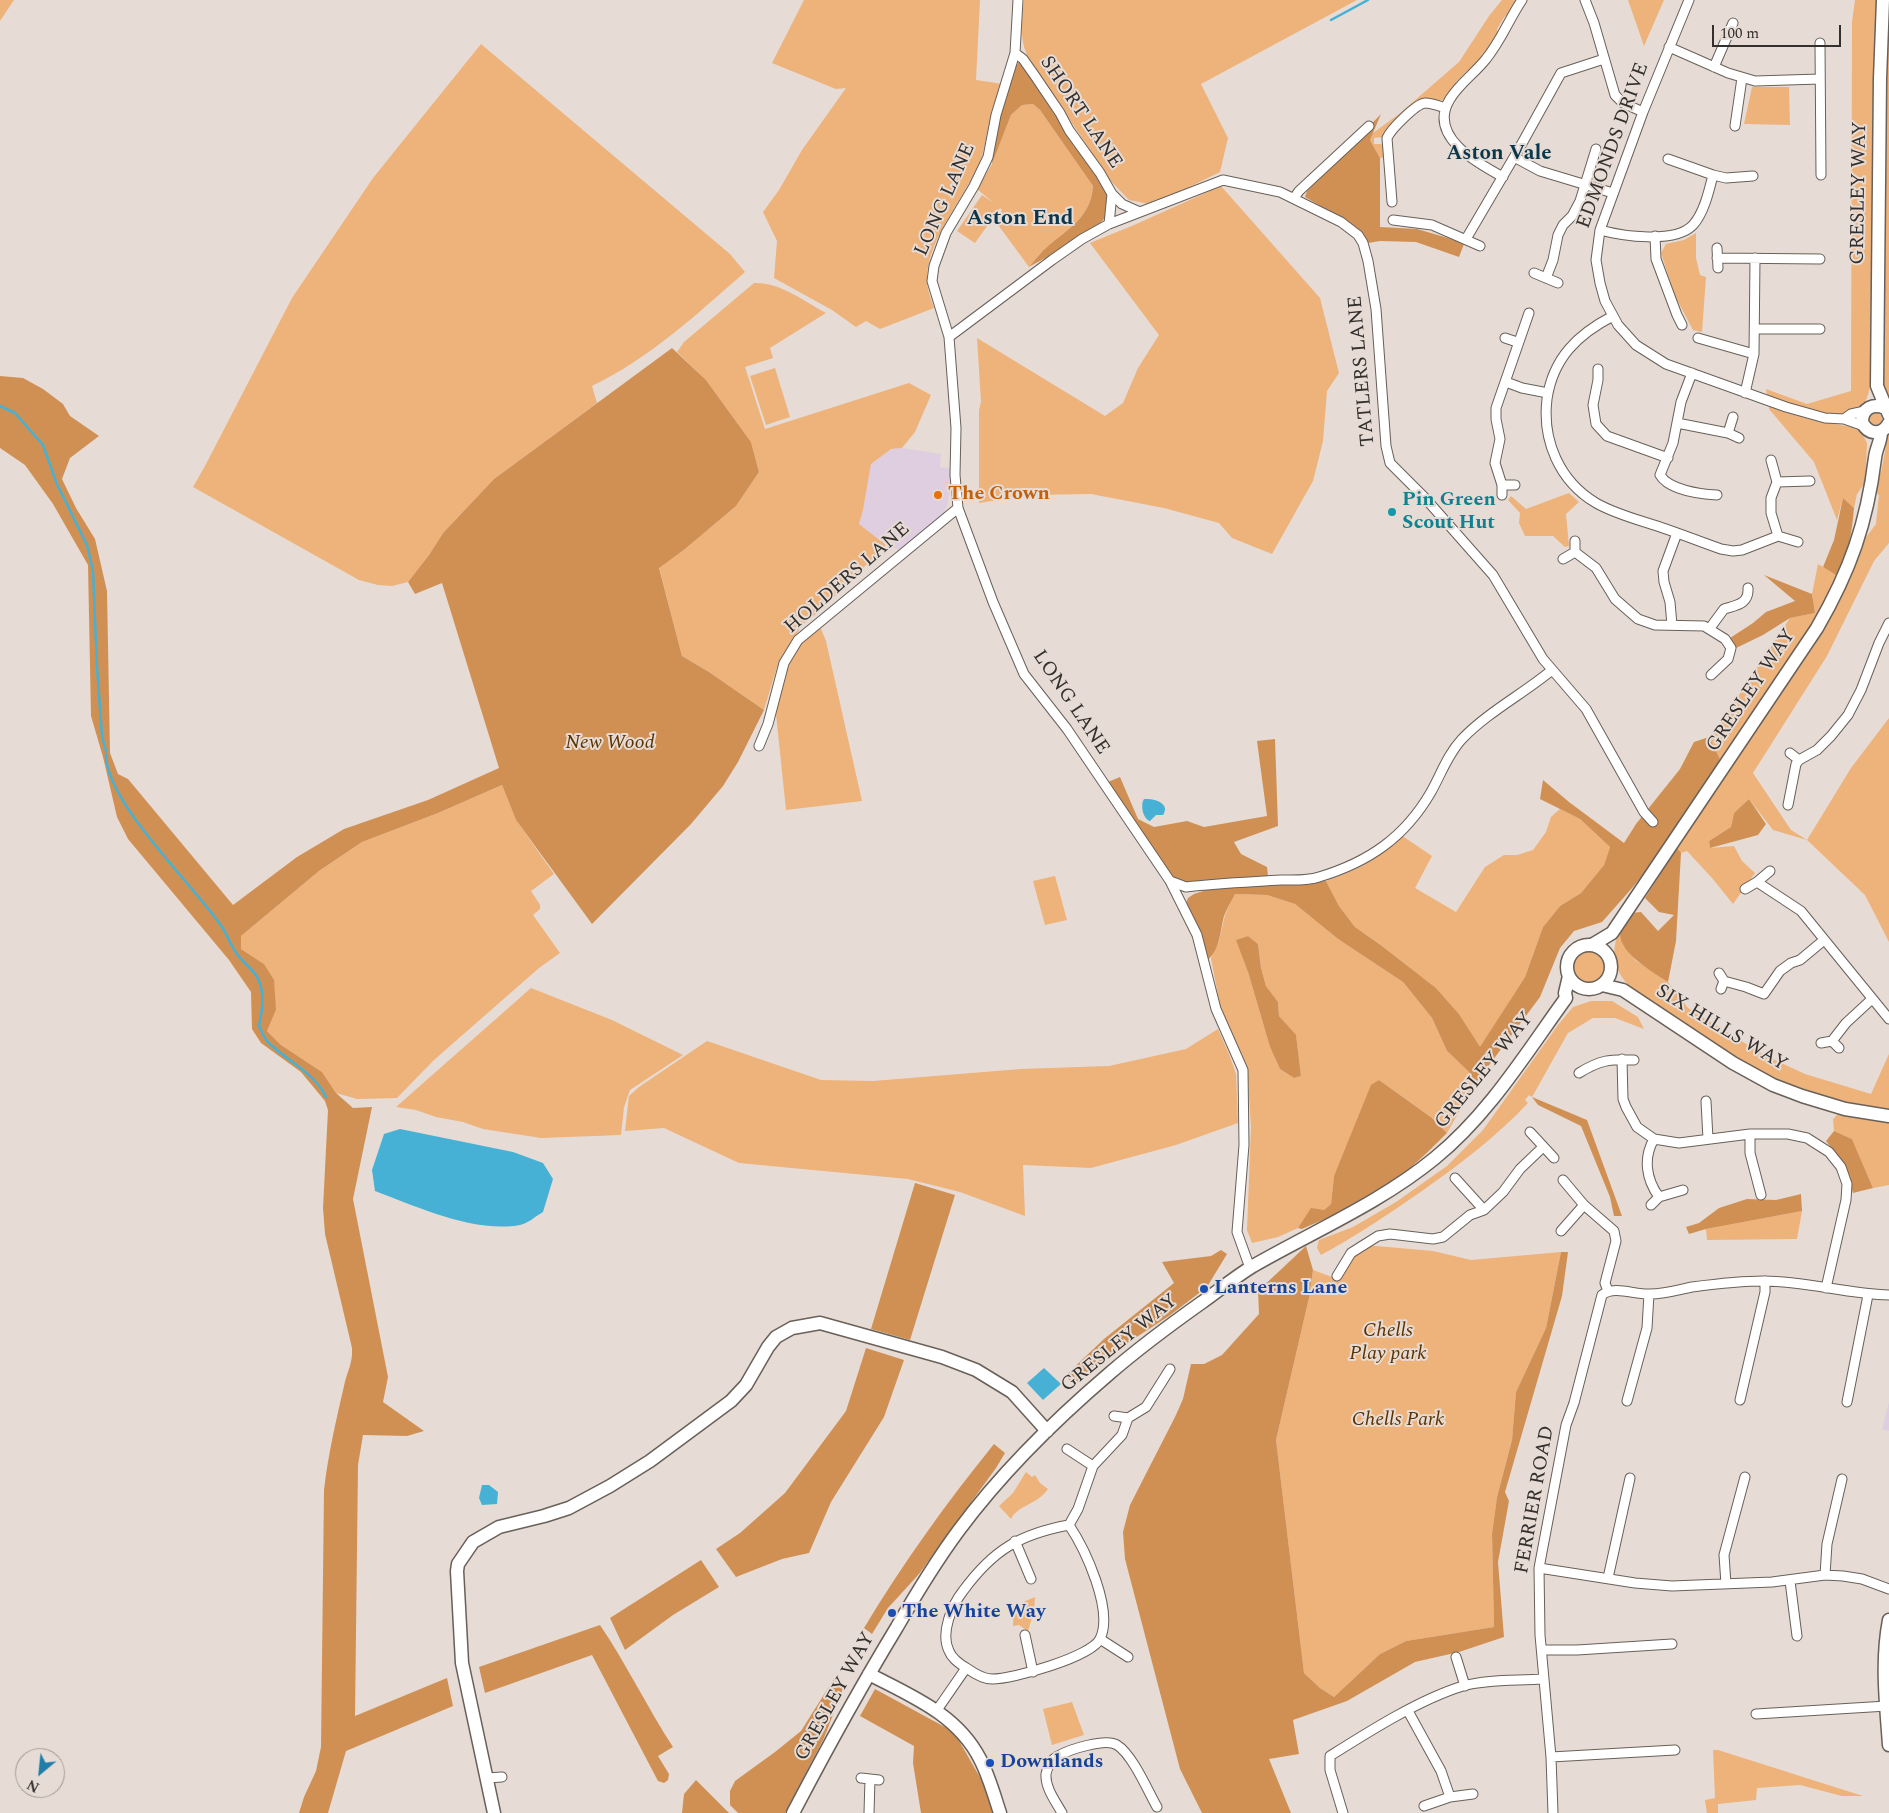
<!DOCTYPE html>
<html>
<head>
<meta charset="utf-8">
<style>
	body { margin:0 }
	#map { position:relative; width:1889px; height:1813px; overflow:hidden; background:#e6dcd5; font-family:Spectral,serif }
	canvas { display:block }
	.north { position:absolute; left:15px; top:1748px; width:50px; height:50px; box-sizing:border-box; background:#e6dcd5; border:1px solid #9e9791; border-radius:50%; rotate:208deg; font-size:14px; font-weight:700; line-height:20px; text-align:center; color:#332f2c }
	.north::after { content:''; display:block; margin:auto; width:18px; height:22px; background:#1f7daa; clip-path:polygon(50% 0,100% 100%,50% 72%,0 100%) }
	.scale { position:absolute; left:1712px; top:25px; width:129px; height:22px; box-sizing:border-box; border:2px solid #332f2c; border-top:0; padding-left:6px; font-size:15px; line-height:18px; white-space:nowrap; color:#332f2c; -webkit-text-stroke:4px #e6dcd5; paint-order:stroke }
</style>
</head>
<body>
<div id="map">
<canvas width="1889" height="1813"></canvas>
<div class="north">N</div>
<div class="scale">100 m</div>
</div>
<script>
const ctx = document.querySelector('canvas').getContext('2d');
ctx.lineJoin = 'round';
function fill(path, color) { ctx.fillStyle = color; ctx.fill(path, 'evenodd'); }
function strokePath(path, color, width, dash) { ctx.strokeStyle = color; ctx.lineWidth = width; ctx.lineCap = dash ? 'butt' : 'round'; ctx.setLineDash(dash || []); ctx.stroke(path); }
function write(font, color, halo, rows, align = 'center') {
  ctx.font = font + ' Spectral,serif'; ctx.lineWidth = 4; ctx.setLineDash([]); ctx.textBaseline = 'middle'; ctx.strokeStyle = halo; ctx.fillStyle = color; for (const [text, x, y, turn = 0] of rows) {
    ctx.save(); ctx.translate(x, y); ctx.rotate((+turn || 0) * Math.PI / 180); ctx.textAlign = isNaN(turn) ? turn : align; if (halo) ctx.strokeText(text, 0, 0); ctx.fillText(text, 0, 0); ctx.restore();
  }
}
fill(new Path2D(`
	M902,448L941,454L940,467L952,469L948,503L942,518L902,551L886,545L859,524L863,510L871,464L891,449Z
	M1889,1402V1431L1882,1430Z`), '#dfcee0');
fill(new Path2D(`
	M0,0H14L0,21Z
	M804,0H980L976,80L1003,84C998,97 992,111 989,124C986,136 985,150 980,161C965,198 927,239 927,279C927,289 931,299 934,308L880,329L866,321L856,327L832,310L774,278L777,241L763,212L779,190L802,150L846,88L836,89L772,63Z
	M1024,0H1357L1201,84L1228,138L1220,172L1161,201L1149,204L1129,200L1109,179L1027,55C1019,37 1022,19 1024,0Z
	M1502,0H1517L1509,15L1505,16L1497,29L1498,34L1487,51L1472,70H1468L1456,82V85C1448,95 1446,104 1432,100L1394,122L1383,137L1374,138V144H1381L1385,147L1386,157L1380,158L1370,140L1373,133L1399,114L1459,62L1489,16Z
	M1628,0H1664L1644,46Z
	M1855,0H1878L1872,360C1870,373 1872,390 1865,402C1848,429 1789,403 1767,395L1766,389L1807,404L1851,391L1852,22Z
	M1889,0V404L1881,382L1885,78Z
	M481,44L730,254L745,272C697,314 650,358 592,386L597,403L494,479L443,533L429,555L408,582L392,586L378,585L359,580L193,487L205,466L292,298L373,178Z
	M1752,87H1789L1790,125L1744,124Z
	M1033,104L1040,110L1093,186C1091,217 1069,228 1048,246C1041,252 1035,260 1029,267L996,222L1002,210L1000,208L975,243L957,231L982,195L994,203L977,189L992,164L1011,115L1022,105Z
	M1221,186L1320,298L1339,373L1327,391L1323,441L1313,481L1272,554L1232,538L1219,523L1164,508L1091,494L1030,495L979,503V410L981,402L977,338L1105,416L1123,403L1138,368L1159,335L1090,243L1134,225Z
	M1696,233V258L1700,275L1706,277L1702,332L1693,330L1675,296L1661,253L1666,244L1684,240Z
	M754,283C780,282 804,301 826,313L770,348L773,358L745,367L765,429L909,383L931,395L915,432L902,448L891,449L871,464L863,510L859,524L886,545L821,610L802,625L777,667L764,710L709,672L682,656L659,567L685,549L736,506L759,472L751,442L706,380L677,352L684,342Z
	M775,368L790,417L766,425L750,376Z
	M1769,405L1815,420L1851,427L1861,431L1867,443L1866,472L1868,473L1866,481L1857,494L1854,508L1843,498L1837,520L1814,462L1769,409Z
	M1870 419a6 6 0 1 1 12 0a6 6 0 1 1-12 0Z
	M1889,433V543L1874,561L1827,656L1753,773L1791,830L1807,840L1851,768L1889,718V942L1865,895L1807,840L1773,830L1749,799L1734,813L1731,827L1709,841L1710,848L1734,846L1742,861L1755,873L1733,904L1712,878L1687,851L1681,853L1677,848L1830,617L1850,577L1864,540L1876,524L1879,495L1876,493L1878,472L1881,473L1886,446L1883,445Z
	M1569,493L1579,502L1566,514L1569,546L1565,547L1553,536H1525L1519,523L1520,513L1508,500L1511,496L1526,509Z
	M1818,564L1839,577L1830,597L1723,760L1720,759L1709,737L1733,704L1790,618L1815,613L1812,594Z
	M819,624L826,641L862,801L786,810L776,714C779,691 784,665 797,647C804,638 812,631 819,624Z
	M502,785L516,820L554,874L531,891L540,905V909L533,915L560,953L539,968L434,1060L397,1098L357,1099L336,1093L322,1072L281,1045L267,1031L276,1010L264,964L241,949V936L319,871L362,842L438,813Z
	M1560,809L1580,819L1610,847L1604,865L1581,893L1560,906L1543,927L1525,977L1480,1048L1459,1014L1436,988L1382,946L1355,927L1339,906L1326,881C1359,869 1376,861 1401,835L1432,856L1415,888L1456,912L1485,867L1504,855H1517L1533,850L1546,832L1551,817Z
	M1055,876L1067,920L1045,925L1033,881Z
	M1234,894L1267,895L1295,904L1338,939L1403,982L1432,1018L1447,1051L1469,1072L1475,1084L1447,1133L1432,1118L1379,1080L1334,1176L1331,1204L1324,1210L1305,1219L1298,1228L1278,1237L1252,1243L1247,1230L1251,1127L1247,1066L1220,1006L1211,958L1219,941L1225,915ZM1248,936L1258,944L1261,968L1266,986L1278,1002L1279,1016L1296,1036L1301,1076L1294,1078L1280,1069L1270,1047L1248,972L1237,940Z
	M1621,927L1635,960L1668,982L1688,1008L1764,1055L1805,1074L1871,1094L1889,1054V1110L1833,1100L1779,1082L1754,1070L1633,990C1613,971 1609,952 1621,927Z
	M1573 967a16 16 0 1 1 32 0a16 16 0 1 1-32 0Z
	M531,988L612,1020L683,1055L630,1090L624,1107L621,1135L541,1138L483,1129L463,1122L436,1117L416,1110L396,1107Z
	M1591,1001H1612L1638,1017L1644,1029L1615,1018H1593L1568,1033L1532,1097L1529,1095L1525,1100L1528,1103C1496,1137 1460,1164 1422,1191C1389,1214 1356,1236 1321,1255L1317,1248L1319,1240L1353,1227L1396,1202L1447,1166L1483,1130L1558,1025L1573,1007Z
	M1218,1029L1229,1054L1236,1074L1238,1123L1176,1145L1091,1168L1023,1165L1025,1216L960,1192L908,1179L739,1163L664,1128L625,1131L629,1096L639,1087L707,1041L821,1080L873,1081L1021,1069L1109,1066L1186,1049Z
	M1839,1113L1889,1123V1185L1873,1188L1852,1139L1834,1131L1833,1119Z
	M1802,1211L1797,1239L1707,1240L1706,1229Z
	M1365,1245L1433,1251L1471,1260L1561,1252L1546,1328L1516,1392L1512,1440L1497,1497L1492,1534L1494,1627L1406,1641L1380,1654L1334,1697L1320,1688L1304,1673L1276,1440L1309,1298L1313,1270L1332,1277L1354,1254Z
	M1026,1472L1032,1477L1035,1475L1040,1483L1048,1489C1037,1505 1018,1505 1011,1519L999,1506L1013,1493Z
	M1035,1597L1034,1611L1028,1631L1019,1625L1013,1626L1014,1606Z
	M1072,1702L1084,1735L1052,1745L1043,1709Z
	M1713,1750H1718L1863,1796H1842L1800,1785L1757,1788L1756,1800L1718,1804V1813H1707L1705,1800L1715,1798Z`), '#eeb27b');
fill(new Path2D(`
	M1018,63H1021L1104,185C1106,194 1110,203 1108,212C1103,230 1046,257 1029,267C1035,260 1041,252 1048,246C1069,228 1091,217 1093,186L1040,110L1033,104L1022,105L1011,115L992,164C994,139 1004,82 1018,63Z
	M1381,114L1370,140L1380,158V227L1417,229L1448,238L1464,244L1459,257L1416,242L1380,241L1368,243L1362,234L1351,224L1305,197L1307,191Z
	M672,348L706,380L751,442L759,472L736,506L685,549L659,568L682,656L709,672L764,710L738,762L723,786L691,824L592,924L516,820L502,785L438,813L362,842L319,871L241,936V949L264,964L274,980L276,1010L267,1031L281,1045L322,1072L336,1093L353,1108L372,1107L353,1199L388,1377L383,1402L424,1431L407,1436L363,1435L358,1465L355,1716L447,1678L453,1706L346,1751L328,1813H299L304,1797L316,1771L321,1747L324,1490C328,1455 336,1421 344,1386C347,1371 353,1364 352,1348L325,1234L323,1208L328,1110L325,1101L301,1072L261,1043L252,1029L251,992L229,960L128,839L117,817L103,757L91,716L88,565L53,504L25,465L0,448V376L23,378L43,389L63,404L70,416L99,436L70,458L62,479L76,508L95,539L107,591L110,753L118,774L128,779L233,905L297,857L344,829L428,800L499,768L442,583L415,594L408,582L429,555L443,533L494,479Z
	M1843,498L1854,508C1852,532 1848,555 1839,577L1823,567L1834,540Z
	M1764,575L1812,594L1815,613L1790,618L1763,635L1734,649L1730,638L1753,623L1766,612L1795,601Z
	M1709,737L1720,759L1717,772L1667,844L1633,887L1602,922L1574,931L1560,948L1540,997L1475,1084L1469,1072L1447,1051L1432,1018L1403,982L1338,939L1295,904L1267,895L1235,894C1231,901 1227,909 1224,916C1220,931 1220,952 1206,961L1186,903L1188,898L1194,894L1206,890L1270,884L1326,881L1339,906L1355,927L1382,946L1436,988L1459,1014L1480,1047L1525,977L1543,927L1560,906L1581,893L1604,865L1610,847L1580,819L1540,799L1543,780L1569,802L1624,843L1636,824L1680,769L1694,742Z
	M1275,739L1278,826L1234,842L1241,854L1267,867L1268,876L1188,882L1169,877L1108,782L1120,777L1138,819L1154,827L1187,821L1204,827L1267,816L1257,741Z
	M1749,799L1766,824L1758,835L1710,848L1709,841L1731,827L1734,813Z
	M1677,848L1681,853L1676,941L1668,982C1653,972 1611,949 1622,926C1624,921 1628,917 1631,913L1641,912L1658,931L1674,915L1659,912L1645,898Z
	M1248,936L1258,944L1261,968L1266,986L1278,1002L1279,1016L1296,1035L1301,1076L1294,1078L1280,1069L1270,1047L1248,972L1236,940Z
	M1379,1080L1432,1118L1447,1133C1423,1157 1398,1181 1369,1198C1347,1210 1324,1219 1302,1229L1298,1228L1311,1208L1324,1210L1331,1204L1334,1176L1371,1085Z
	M1532,1097L1587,1120L1622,1216H1614L1610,1197L1581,1126L1538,1105Z
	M1834,1131L1852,1139L1873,1188L1853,1193C1847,1169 1841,1160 1826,1141Z
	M915,1183L955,1195L910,1340L871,1329Z
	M1801,1194L1802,1211L1706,1229L1689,1234L1686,1227L1699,1223L1719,1208L1747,1199L1776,1200Z
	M1306,1246L1313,1270L1309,1298L1276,1440L1304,1673L1320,1688L1334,1697L1380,1654L1406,1641L1494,1627L1492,1534L1497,1497L1512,1440L1516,1392L1546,1328L1561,1252H1568L1562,1296L1505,1492L1509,1501L1498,1562L1504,1637L1459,1652L1415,1662L1347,1701L1293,1720L1299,1754L1269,1759L1291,1813H1202L1180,1769L1125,1559L1123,1532L1130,1505L1175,1417L1183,1399L1191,1364H1204L1222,1355L1259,1314L1258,1291Z
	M1221,1250L1227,1254L1207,1287L1169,1316L1115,1351L1073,1386L1066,1375L1104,1339L1174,1283L1162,1262L1211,1256Z
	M866,1348L904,1360L884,1417L831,1502L809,1553L782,1559L736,1577L716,1549L740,1533L785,1493L846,1411Z
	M994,1444L1005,1453L996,1468L919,1574L888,1608L872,1634L864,1628C903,1563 947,1502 994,1444Z
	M701,1560L719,1587L673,1615L625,1650L610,1618Z
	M600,1625C627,1665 647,1707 673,1747L658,1756L669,1774L668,1780L664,1783L658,1781L592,1655L485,1693L479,1667Z
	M835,1677L843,1689L824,1738L785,1813H738L730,1805V1791L735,1781L775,1752L801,1731Z
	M875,1689L954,1732L985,1786L994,1813H921L913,1763L914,1746L860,1716Z
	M696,1780L729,1813H682L684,1794Z`), '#d09054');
fill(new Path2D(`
	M1144,799C1154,798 1171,803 1163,815H1156L1150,821C1143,819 1140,805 1144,799Z
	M400,1129L513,1152L543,1163L553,1179L543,1212C536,1216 527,1224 520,1225C473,1233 418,1207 375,1191L372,1170L384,1134Z
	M1044,1368L1061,1384L1043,1400L1027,1383Z
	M482,1485H489L498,1492L497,1504L482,1505L479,1498Z`), '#46b1d4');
strokePath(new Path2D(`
	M1331,20L1368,0
	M0,406L15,413L43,445L57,484L87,545L93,571L97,667L102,736L106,751
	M106,754C105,802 195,886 222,927C228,936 231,946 237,954C243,963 256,971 259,981C265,996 262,1011 259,1026C262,1031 264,1039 269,1043C287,1061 315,1073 326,1097`), '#46b1d4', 2.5);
const street = new Path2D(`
	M1018,0L1015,53L996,115L988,157L974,186L946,233L934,266L932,281L949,337L956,428L955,475L958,508L993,602L1024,674L1067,729L1170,881L1186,887C1218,883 1250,882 1281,880C1293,880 1308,881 1319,877C1369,862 1405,837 1431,792C1441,774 1448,754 1462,739C1488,712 1523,694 1552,670
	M1585,0L1594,23L1615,95L1623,103L1643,112
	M1689,0L1643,112L1600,230L1596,260L1600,283L1605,301L1618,325L1636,345L1666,364L1786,407L1825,418L1844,419L1864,426
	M1820,43L1821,175
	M1669,47L1728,73L1755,81L1820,79
	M1015,53L1023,59L1035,76L1060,113L1069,130L1100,173L1112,194L1122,204L1140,212
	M1714,67L1733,23
	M1735,126L1742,78
	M1514,157L1540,171L1613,193
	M1668,159L1713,175L1726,178L1753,176
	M1503,177C1477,163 1427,136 1450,99C1459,84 1475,73 1486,59C1501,41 1509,19 1522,0
	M1294,198L1299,191L1369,126
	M1392,202L1387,138C1391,129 1416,104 1425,103C1432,103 1439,106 1445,108
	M1393,220L1432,225L1480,246
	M1109,224L1112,194
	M1600,230C1622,236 1675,244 1693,225C1704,213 1709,191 1713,175
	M1655,236L1656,259L1677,315L1682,325
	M1466,239L1520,147L1561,73L1604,59
	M1717,248L1718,268
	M1717,258L1820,259
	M1534,273L1558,283
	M1546,278L1553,260L1558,235L1563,225L1572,216L1580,201L1596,149
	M1613,316C1578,334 1553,358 1547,399C1542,440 1559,481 1596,503C1615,514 1639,520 1660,527C1681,534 1701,542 1721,549L1733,551L1742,550L1778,536L1798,542
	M1755,329H1820
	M949,337L1052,260L1082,239L1109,224L1223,180L1280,192L1341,222L1358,235L1363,243L1368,261L1376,309L1386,446L1390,463L1425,498L1493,575L1543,659L1586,709L1644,812L1653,822
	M1505,338L1517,342
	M1698,338L1754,354
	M1598,369V380L1593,405L1596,424L1607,436L1668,458
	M1692,373L1681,402L1673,443L1660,475C1669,490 1700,494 1717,495
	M1506,382L1522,388L1548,393
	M1745,393L1754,354L1755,258
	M1844,419L1851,414L1865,411
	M1677,423L1728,433L1739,438
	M1728,433L1733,417
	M1771,460L1777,482L1771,498V513L1778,536
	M1777,482L1810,481
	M1502,485H1515
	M1502,495V485L1495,463L1500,439L1496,419V408L1529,313
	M1575,541V552
	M1575,552L1596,568L1615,599L1638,619L1655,625L1704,626L1725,639L1731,648L1728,659L1711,675
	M1563,559L1575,552
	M1672,625L1670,602L1664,582L1663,571L1677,533
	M1710,628L1724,609C1737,605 1749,604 1748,588
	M759,746L768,724L784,663L798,640L958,508
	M1790,753L1799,760
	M1788,805L1796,764L1799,760L1817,750L1831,736L1848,715L1861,690L1879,643L1889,623
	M1170,881L1197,935L1216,1009L1243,1070L1244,1145L1237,1232L1250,1268
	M1757,882L1801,911L1889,1019
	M1745,889L1757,882L1770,871
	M1719,973L1724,981L1721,989
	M1724,981L1746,987L1764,994L1780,971L1791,963L1800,960L1824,940
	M1832,1041L1846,1023L1872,999
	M1821,1043L1832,1041L1839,1048
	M1622,1059L1623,1099L1626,1107L1637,1127L1654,1139L1679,1143L1750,1134H1788L1807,1138L1829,1152L1841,1167L1847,1184L1846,1200L1826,1288
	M1579,1073C1600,1060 1609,1059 1634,1060
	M1706,1101L1708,1139
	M1530,1132L1554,1158
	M1750,1134V1153L1761,1195
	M1455,1178L1484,1210
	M1563,1180L1584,1205L1614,1231L1616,1241L1605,1283L1608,1291
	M1659,1197L1683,1190
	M1651,1205L1659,1197C1646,1179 1643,1158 1654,1139
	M1561,1231L1584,1205
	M1337,1276L1351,1253L1378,1236L1390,1234L1433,1239L1443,1237L1470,1215L1484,1210L1503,1192L1520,1169L1543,1147
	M1740,1400L1765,1292V1281
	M1627,1401L1647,1328L1649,1294
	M1847,1402L1868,1295
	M1114,1416L1128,1418
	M1067,1449L1093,1466
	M1069,1525C1085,1549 1114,1610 1100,1639C1091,1657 1013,1679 992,1679C983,1679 975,1674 968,1669C961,1665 952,1659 949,1651C940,1633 952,1605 963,1591C993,1550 1020,1534 1069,1525Z
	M1069,1525L1078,1509L1093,1466L1122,1435L1128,1418L1146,1407L1170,1369
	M1015,1541L1031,1579
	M1539,1568L1635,1583L1672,1586L1772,1582L1825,1575L1843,1576L1862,1579L1889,1589
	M1825,1575L1827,1544L1842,1479
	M1608,1578L1630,1478
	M1790,1581L1797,1636
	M1726,1584L1724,1555L1745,1477
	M1025,1635L1033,1672
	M1100,1639L1128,1657
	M1542,1650H1577L1672,1644
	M1456,1657L1465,1686
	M937,1710L966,1668
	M1408,1711L1441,1771L1450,1797
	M1756,1714L1887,1706
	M1551,1757L1675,1750
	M487,1778L502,1777
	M861,1778L879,1780
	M1424,1806L1450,1797L1473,1794
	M869,1813L870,1779
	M1062,1813C1056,1802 1045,1788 1046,1774C1047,1767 1052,1759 1058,1756C1070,1749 1106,1738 1117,1745C1132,1754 1148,1791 1157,1807
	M1343,1813L1330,1770V1756C1368,1732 1420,1699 1463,1686C1488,1679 1518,1681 1543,1679
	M1553,1813L1551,1757L1540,1635L1539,1568L1566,1425L1574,1403L1602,1295C1614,1285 1635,1295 1650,1294C1664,1294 1678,1290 1692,1287C1715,1284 1740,1281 1764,1281C1806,1281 1847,1294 1889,1295`);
const secondary = new Path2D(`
	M1883,0L1880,79L1877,386L1889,415
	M1885,408C1873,403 1862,408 1862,422C1868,435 1882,436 1889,423
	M1592,945L1612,933L1817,628C1850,571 1867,523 1875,458C1876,448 1881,442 1881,432
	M1567 967a22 22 0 1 1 44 0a22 22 0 1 1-44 0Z
	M1602,985L1623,990L1733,1063L1773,1085L1802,1096L1845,1109L1889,1116
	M1889,1620C1881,1662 1886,1702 1889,1745
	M869,1674C911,1696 957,1714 980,1759C989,1776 994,1795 1000,1813
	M494,1813L462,1663L457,1571L458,1564L473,1542L499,1527L544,1516L569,1508L610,1486L650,1461L731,1401L746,1385L768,1347L776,1337L792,1328L820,1323L942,1357L976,1370L1012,1392L1047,1431
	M793,1813C826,1750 860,1688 897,1627C916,1594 936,1561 959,1530C1002,1472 1055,1420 1110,1373C1139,1348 1170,1325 1201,1303C1218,1291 1235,1277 1253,1266C1314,1231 1380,1203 1435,1158C1489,1114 1526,1053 1566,998L1565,993L1569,976`);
strokePath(street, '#686059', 11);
strokePath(secondary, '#686059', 15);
strokePath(street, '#fff', 9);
strokePath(secondary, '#fff', 12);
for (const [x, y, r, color] of [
	[938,495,5,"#e8710a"],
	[1392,512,5,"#0f9aa8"],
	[1204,1289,5,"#1a4fb4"],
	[892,1613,5,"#1a4fb4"],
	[990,1763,5,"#1a4fb4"]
]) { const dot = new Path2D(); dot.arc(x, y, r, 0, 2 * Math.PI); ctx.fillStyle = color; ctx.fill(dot); strokePath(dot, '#e6dcd5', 2); }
write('20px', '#332f2c', '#e6dcd5', [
	["SHORT LANE",1080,113,56],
	["EDMONDS DRIVE",1614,146,-70],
	["GRESLEY WAY",1860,193,-89],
	["LONG LANE",946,200,-66],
	["TATLERS LANE",1363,371,-95],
	["HOLDERS LANE",848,579,-41],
	["GRESLEY WAY",1752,691,-56],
	["LONG LANE",1070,703,56],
	["SIX HILLS WAY",1721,1029,31],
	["GRESLEY WAY",1485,1071,-51],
	["GRESLEY WAY",1120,1344,-39],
	["FERRIER ROAD",1536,1500,-80],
	["GRESLEY WAY",836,1697,-61]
]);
write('bold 20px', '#c56008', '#e6dcd5', [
	["The Crown",948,495]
], 'left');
write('bold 20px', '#0d838f', '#e6dcd5', [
	["Pin Green",1402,501],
	["Scout Hut",1402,524]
], 'left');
write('italic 20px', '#5b3200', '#e6dcd5', [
	["New Wood",610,744],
	["Chells",1388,1332],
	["Play park",1388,1355],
	["Chells Park",1398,1421]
]);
write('bold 20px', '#164399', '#e6dcd5', [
	["Lanterns Lane",1214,1289],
	["The White Way",902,1613],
	["Downlands",1000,1763]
], 'left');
write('bold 21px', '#0b374c', '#e6dcd5', [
	["Aston Vale",1499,155]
]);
write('bold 22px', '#0b374c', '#e6dcd5', [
	["Aston End",1020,220]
]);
</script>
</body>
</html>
